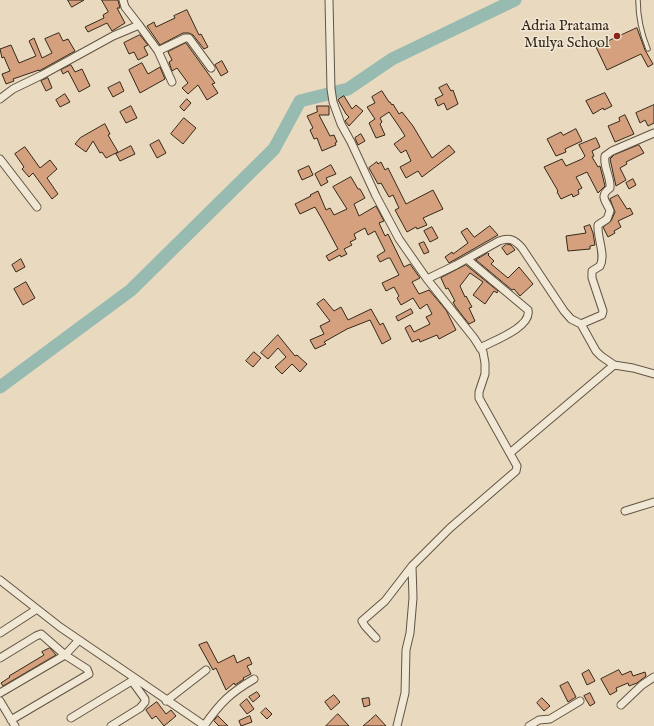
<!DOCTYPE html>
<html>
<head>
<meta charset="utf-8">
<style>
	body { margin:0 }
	canvas { display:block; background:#e9dabf }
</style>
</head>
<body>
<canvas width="654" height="726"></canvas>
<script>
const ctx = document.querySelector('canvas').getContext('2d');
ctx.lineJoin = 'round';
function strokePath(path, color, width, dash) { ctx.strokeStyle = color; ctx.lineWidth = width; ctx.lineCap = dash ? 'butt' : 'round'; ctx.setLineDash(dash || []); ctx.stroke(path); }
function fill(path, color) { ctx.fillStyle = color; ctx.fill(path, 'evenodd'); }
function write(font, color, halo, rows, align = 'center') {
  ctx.font = font + ' "IM FELL English",serif'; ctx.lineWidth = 3; ctx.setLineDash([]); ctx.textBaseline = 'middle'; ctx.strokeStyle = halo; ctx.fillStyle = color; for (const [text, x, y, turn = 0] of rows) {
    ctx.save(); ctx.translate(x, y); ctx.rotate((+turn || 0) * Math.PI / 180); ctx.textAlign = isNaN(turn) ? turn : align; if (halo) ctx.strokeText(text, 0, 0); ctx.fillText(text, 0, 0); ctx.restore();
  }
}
strokePath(new Path2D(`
	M0,387L131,290L274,149L300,101L348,89L392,59L515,0`), '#97bbb0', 13);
const building = new Path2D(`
	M68,0H84L72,7Z
	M102,0H118L120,8H117L125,23L112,31L107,23L88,32L85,27L104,18L103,15L108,12Z
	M187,10L199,35L201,34L208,47L204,49L193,35L189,33H183L160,45L147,26L154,22L156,27L175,18L174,16Z
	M637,28L645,50L653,64L648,67L641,54L607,70L596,47Z
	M59,33L63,41L68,39L75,51L39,71V70L13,79L14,81L6,84L2,74L10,71L4,57L2,58L0,49L11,45L19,63L36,56L29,41L34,38L42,58L52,53L45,39Z
	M140,35L148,45L144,47L148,55L138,60L134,52L129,54L124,43Z
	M186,43L215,83L212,84L218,93L207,100L198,85L188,94L182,88L188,83L177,68L172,71L169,62L172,60L168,52Z
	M222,61L228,72L221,76L215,65Z
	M142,63L148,74L160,67L165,79L140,93L129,70Z
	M71,65L75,72L82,69L90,86L79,92L68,71L63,74L61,70Z
	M48,78L52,88L46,91L41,81Z
	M120,82L124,91L113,97L108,88Z
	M447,84L451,91L453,90L458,104L447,110L444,103L438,106L435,99L443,95L439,88Z
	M382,91L389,102H390L392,105L393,104L399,114L402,112L413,126L432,158L449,145L455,152L422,177L418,171L406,178L400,167L411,161L406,150L401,153L394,144L405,136L400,128L389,112L380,118L382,122L380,124L385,135L376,138L369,123L375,119L367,107L375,103L372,97Z
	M605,93L612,106L604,110L603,108L593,114L586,101Z
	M65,94L70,102L60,107L56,100Z
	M344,96L352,109L356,105L363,111L349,126L345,121L349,117L346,114L338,100Z
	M187,99L191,103L184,111L180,107Z
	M654,105V123L648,126L645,120L640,123L636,113Z
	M131,106L137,118L126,123L120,112Z
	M317,106H329V115H319L330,136L334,135L337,142L335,143L336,145L322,151L317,138L314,139L310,130L313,128L307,116L317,112Z
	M625,115L634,134L615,142L608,126L620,121L619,118Z
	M184,118L196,128L183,144L171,134Z
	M105,124L110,134L108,135L118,152L106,158L102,152L100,153L93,141L86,152L75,144L80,138Z
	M576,129L582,141L565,149L566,152L556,156L547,139L561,132L563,135Z
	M361,134L365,141L358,145L355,138Z
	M596,138L600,147L592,151L594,156L592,157L598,167L600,166L605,186L598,193L587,172L576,177L582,188L578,190L579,194L573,197L572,194L561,199L557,192L558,191L544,167L562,159L566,166L582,159L585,156L579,145Z
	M159,140L166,153L157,158L150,145Z
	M639,145L644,153L626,162L627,164L620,168L626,180L616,186L610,159L614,155Z
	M131,146L135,154L120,161L116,154Z
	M25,147L40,168L50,160L57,169L47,178L58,194L52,199L33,173L29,177L22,169L24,167L15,154Z
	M377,162L378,164L381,162L385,170L388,168L406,204L433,190L443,209L423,218L427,225L417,229L416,227L407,232L395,210L399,208L393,195L389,197L381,183L378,184L369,168Z
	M331,165L336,174L326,178L328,182L321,186L315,174Z
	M309,166L313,175L302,180L298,171Z
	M351,177L358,189H360L365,198L354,204L359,216L376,206L384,221L379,223L385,236L388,234L404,267L410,264L420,278L412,282L419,294L429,290L446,310L456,330L439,339L437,335L420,342L419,339L412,342L405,328L410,325L414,332L430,324L426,317L432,314L427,304L420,309L413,298L401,305L397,298L399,296L394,287L386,291L382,283L399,275L390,258H388L380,262L377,256L385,251L375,231L368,235L365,228L354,234L356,239L350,242L352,245L344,249L347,254L341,257L340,255L329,261L326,256L338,249L323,221L315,207L300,214L295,204L311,196L310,195L318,191L326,210L330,208L334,215L347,209L333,187Z
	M633,179L636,185L629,189L626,183Z
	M618,195L627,209L630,208L633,214L618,221L621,227L614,231L615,233L608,237L603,227L611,221L615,212L610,199Z
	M590,225L593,233L595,245L590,246V249L568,251L566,236L586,233L584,227Z
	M490,226L498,235L449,263L445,257L452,252L453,254L468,243L461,232L467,228L474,237Z
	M432,227L438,238L430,242L424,231Z
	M424,242L429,252L424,254L419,244Z
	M507,244L511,245L515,250L507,255L502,248Z
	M488,253L489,254L488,255L494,261L491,264L508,278L519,267L533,284L520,296L514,289L512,290L476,260Z
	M21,259L25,267L16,272L12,265Z
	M466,265L498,291L497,293L494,291L485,304L473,295L483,282L470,273L460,286L465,297L466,296L472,307L469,308L475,321L469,324L455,306L453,302L455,301L448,288L446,289L441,278Z
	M26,282L35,298L23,305L14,289Z
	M324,299L334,311L341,307L348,320L371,309L380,325L383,323L391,339L382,344L370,320L347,329L324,342L326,344L315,349L310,340L324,334L320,326L330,321L317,304Z
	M411,309L413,313L398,321L396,317Z
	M278,335L295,356L297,355L307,364L300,372L292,364L282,374L275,367L286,357L278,348L268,359L261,353Z
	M254,352L261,358L253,367L246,361Z
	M207,642L218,663L234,655L237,663L249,657L252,664L247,666L251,674L243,678L244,679L235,685L234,683L226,690L216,668L213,670L199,645Z
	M50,648L56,655L3,686L1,683L10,677L9,676L44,655L42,652Z
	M589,670L595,681L587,685L582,674Z
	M619,670L622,675L631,671L633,676L645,672L646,676L637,683L629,686L628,683L616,688L617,691L610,695L601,679Z
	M568,682L576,697L568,702L560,686Z
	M257,692L260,696L253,702L249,697Z
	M590,693L595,703L590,706L584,696Z
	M334,695L340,702L331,710L325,702Z
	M369,698L370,705L364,707L362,699Z
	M542,698L550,706L544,711L537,703Z
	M247,699L254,709L247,714L240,705Z
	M157,702L166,714L171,710L176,716L164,726L156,716L152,719L146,710Z
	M266,708L272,714L267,719L261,713Z
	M338,714L349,726H326Z
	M376,715L386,726H363L370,720Z
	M218,716L228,726H219L214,721Z
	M250,716L252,722L241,726L239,721Z`);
fill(building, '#d5a07e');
strokePath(building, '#35281a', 1);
const lane = new Path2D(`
	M638,0C638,18 641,32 648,49`);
const street = new Path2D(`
	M123,0L125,7L139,25
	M329,0L331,89L333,102L341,124L351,142L376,196L399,239L427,279L474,338L483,352L485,363V374L479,392V398L517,466L516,471L450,528L412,566L413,598L410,633L406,650L405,693L397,726
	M158,51L172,82
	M0,99L13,89L42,75L113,36L139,25L158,51L185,38H189L211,68
	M0,159L37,207
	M467,259L528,310C532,327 493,341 480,348
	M427,279L456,265L499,241C510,237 515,240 522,248L564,311L571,319L581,324L596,351L601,356L614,365L633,368L654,374
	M581,324L602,315L603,311L592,278V271L600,266C606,255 597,238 598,225L607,219L610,211C607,201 598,197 610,188C611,177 603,167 605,156L612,151L654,133
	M510,453L614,365
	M625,511L654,502
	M0,580L60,627L205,726
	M0,633L37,609
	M376,638L365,626L362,621L385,601L412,566
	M0,658L36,636L41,634L65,655L87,669L89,674L11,720
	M0,693L65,655L79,640
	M0,701L15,726
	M166,701L206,670
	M621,705L642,685L654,677
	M71,718L135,679
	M111,726L140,708L145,702V699L132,681
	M204,726C220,703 230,693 254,679
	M529,726L539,720L550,719L580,701`);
strokePath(lane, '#625443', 5.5);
strokePath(street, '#625443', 9);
strokePath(lane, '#f1e7d5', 3.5);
strokePath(street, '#f1e7d5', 7);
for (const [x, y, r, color] of [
	[617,36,4,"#8f2418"]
]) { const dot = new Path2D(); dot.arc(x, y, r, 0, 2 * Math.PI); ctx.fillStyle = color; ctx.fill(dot); strokePath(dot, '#f1e7d5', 1.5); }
write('15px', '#35281a', '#f1e7d5', [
	["Adria Pratama",609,27],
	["Mulya School",609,44]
], 'right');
</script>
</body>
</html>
